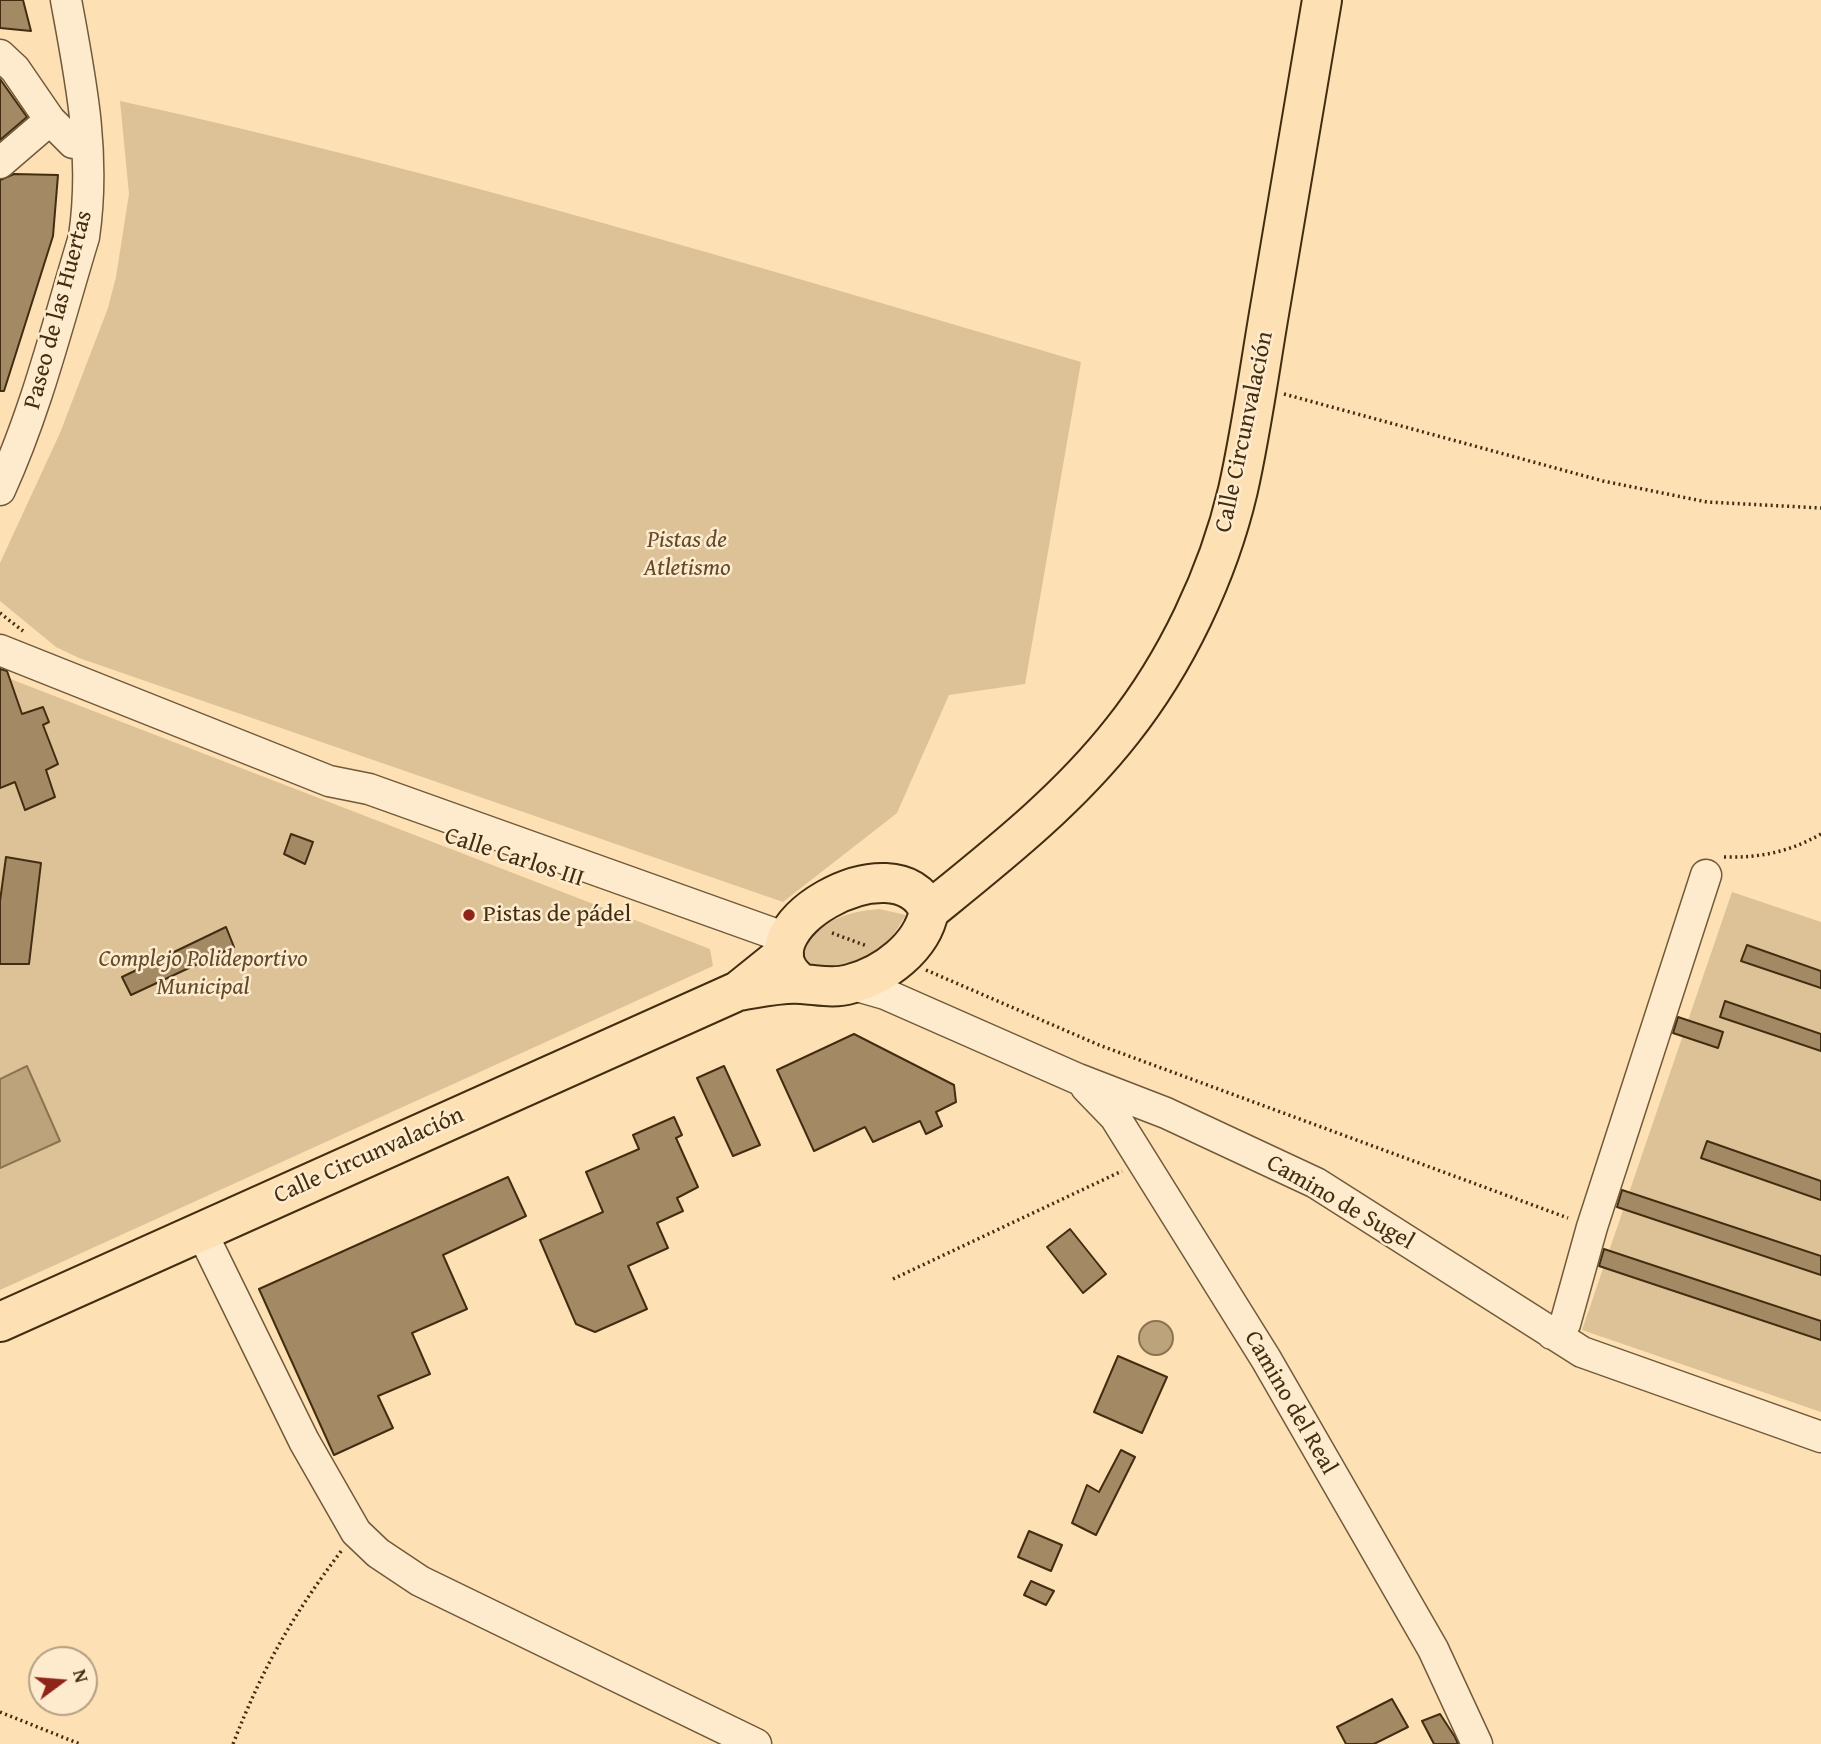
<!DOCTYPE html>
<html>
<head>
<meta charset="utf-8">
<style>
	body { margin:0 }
	#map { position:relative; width:1821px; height:1744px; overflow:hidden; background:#fde0b3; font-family:"Gentium Book Plus",serif }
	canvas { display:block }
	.north { position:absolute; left:28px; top:1646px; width:70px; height:70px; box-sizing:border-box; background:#feebce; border:2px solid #b39f82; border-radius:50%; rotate:74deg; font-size:19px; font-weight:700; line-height:28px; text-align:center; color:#422d11 }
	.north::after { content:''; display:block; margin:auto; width:24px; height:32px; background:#8f2418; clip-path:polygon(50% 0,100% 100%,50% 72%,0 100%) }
</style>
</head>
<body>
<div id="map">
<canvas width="1821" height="1744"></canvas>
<div class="north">N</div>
</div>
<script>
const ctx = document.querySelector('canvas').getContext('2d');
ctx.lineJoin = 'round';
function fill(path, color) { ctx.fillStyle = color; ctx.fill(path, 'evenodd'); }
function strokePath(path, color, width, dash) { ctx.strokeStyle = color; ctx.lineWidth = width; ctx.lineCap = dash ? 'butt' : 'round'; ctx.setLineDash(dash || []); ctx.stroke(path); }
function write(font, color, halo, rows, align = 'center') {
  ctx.font = font + ' "Gentium Book Plus",serif'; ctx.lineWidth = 5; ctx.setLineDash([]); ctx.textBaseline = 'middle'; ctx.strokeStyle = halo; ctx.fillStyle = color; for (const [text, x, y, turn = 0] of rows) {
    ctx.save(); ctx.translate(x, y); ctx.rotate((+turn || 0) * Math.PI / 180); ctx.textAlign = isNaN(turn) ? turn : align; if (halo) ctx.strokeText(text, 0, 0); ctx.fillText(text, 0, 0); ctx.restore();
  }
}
fill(new Path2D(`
	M120,101C445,172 762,268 1081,362L1025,684L949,695L897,813L783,902L79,658L56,647L0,601V563L60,433L108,308L116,277L129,194Z
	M0,675L710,949L713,966L0,1290Z
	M1732,892L1821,922V1412L1582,1330Z
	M879,909L906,915L886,946L847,968L801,966C807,924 843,912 879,909Z`), '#ddc297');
const water = new Path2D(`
	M27,1066L60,1141L0,1168V1079Z
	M1139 1338a17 17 0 1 1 34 0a17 17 0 1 1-34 0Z`);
fill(water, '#bda37c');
strokePath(water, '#8c7451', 2);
const building = new Path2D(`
	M0,0H23L31,31L0,28Z
	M0,79L27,117L0,140Z
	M14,174L58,175L53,236L4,391H0V180Z
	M0,669L7,671L22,714L43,707L49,722L43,725L58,764L46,770L55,797L25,810L15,782L0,788Z
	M291,834L313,842L305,864L284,854Z
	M6,857L41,863L29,964H0V901Z
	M226,927L234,947L131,995L122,977Z
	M1747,945L1821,971V988L1741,961Z
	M1725,1001L1821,1034V1051L1720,1017Z
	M1678,1017L1723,1032L1718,1048L1673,1033Z
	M854,1034L954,1085L956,1102L936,1112L942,1126L926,1134L920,1121L873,1142L865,1127L814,1151L777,1070Z
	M724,1066L760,1145L733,1156L697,1078Z
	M674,1117L682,1135L676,1138L698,1187L677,1198L683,1211L657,1223L668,1248L628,1266L647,1309L595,1332L576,1324L540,1240L603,1212L586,1172L639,1149L633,1135Z
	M1707,1141L1821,1181V1200L1701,1158Z
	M508,1177L526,1216L443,1255L467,1309L412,1333L430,1374L378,1396L393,1428L334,1455L259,1289Z
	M1622,1190L1821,1256V1275L1617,1207Z
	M1070,1229L1106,1274L1083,1293L1047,1247Z
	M1604,1249L1821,1321V1340L1599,1266Z
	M1118,1356L1167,1377L1142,1433L1094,1412Z
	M1121,1450L1135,1457L1096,1535L1072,1523L1087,1485L1099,1492Z
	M1029,1531L1062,1545L1051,1571L1018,1557Z
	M1031,1581L1054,1591L1046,1605L1024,1595Z
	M1392,1699L1408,1727L1374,1744H1346L1337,1727Z
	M1440,1714L1455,1737L1458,1744H1434L1422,1721Z`);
fill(building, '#a38a65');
strokePath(building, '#422d11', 2);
const minor = new Path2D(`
	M0,55L15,69L50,120L73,143
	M0,163L50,120
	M0,490C37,409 58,322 84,237C96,154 81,81 66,0
	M0,650L329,781L369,789L789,939
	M850,984L885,994L1078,1079L1166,1113L1316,1183L1582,1352L1821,1437
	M1086,1087L1115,1117L1266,1359L1433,1649L1477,1744
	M201,1231L304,1441L356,1532L378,1553L420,1581L756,1744
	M1552,1334L1565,1324L1592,1227L1706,875`);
const major = new Path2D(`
	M929,911C998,855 1067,801 1122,731C1176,663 1218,575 1238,490C1252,428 1260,365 1271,302C1288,202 1305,101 1322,0
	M738,991C758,988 782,982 802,984C818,985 834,989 850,984C885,975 922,947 929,911C898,835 730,932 801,983
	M0,1322L738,991L784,954`);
strokePath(minor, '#715a3a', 33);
strokePath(major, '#422d11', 42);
strokePath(new Path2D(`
	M1284,394L1603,481L1707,502L1821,508
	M0,613L23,631
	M1724,857C1760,858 1789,852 1821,834
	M832,933L867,946
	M926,970L1099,1045L1568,1218
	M893,1279L1122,1171
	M0,1712L80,1744
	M233,1744C263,1667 292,1616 342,1550`), '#422d11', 3.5, [2, 3.5]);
strokePath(minor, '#feebce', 30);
strokePath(major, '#fde0b3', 38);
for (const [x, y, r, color] of [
	[469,915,7,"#8f2418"]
]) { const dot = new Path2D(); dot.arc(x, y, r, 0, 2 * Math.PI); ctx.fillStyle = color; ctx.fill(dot); strokePath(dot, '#feebce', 2.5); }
write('24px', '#422d11', '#feebce', [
	["Paseo de las Huertas",59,310,-75],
	["Calle Circunvalación",1245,432,-78],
	["Calle Carlos III",514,858,18],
	["Calle Circunvalación",369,1156,-24],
	["Camino de Sugel",1340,1203,30],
	["Camino del Real",1290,1403,60]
]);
write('italic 24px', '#614b2c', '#feebce', [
	["Pistas de",687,541],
	["Atletismo",687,569],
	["Complejo Polideportivo",203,960],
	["Municipal",203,988]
]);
write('24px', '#422d11', '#feebce', [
	["Pistas de pádel",483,915]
], 'left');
</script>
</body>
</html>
